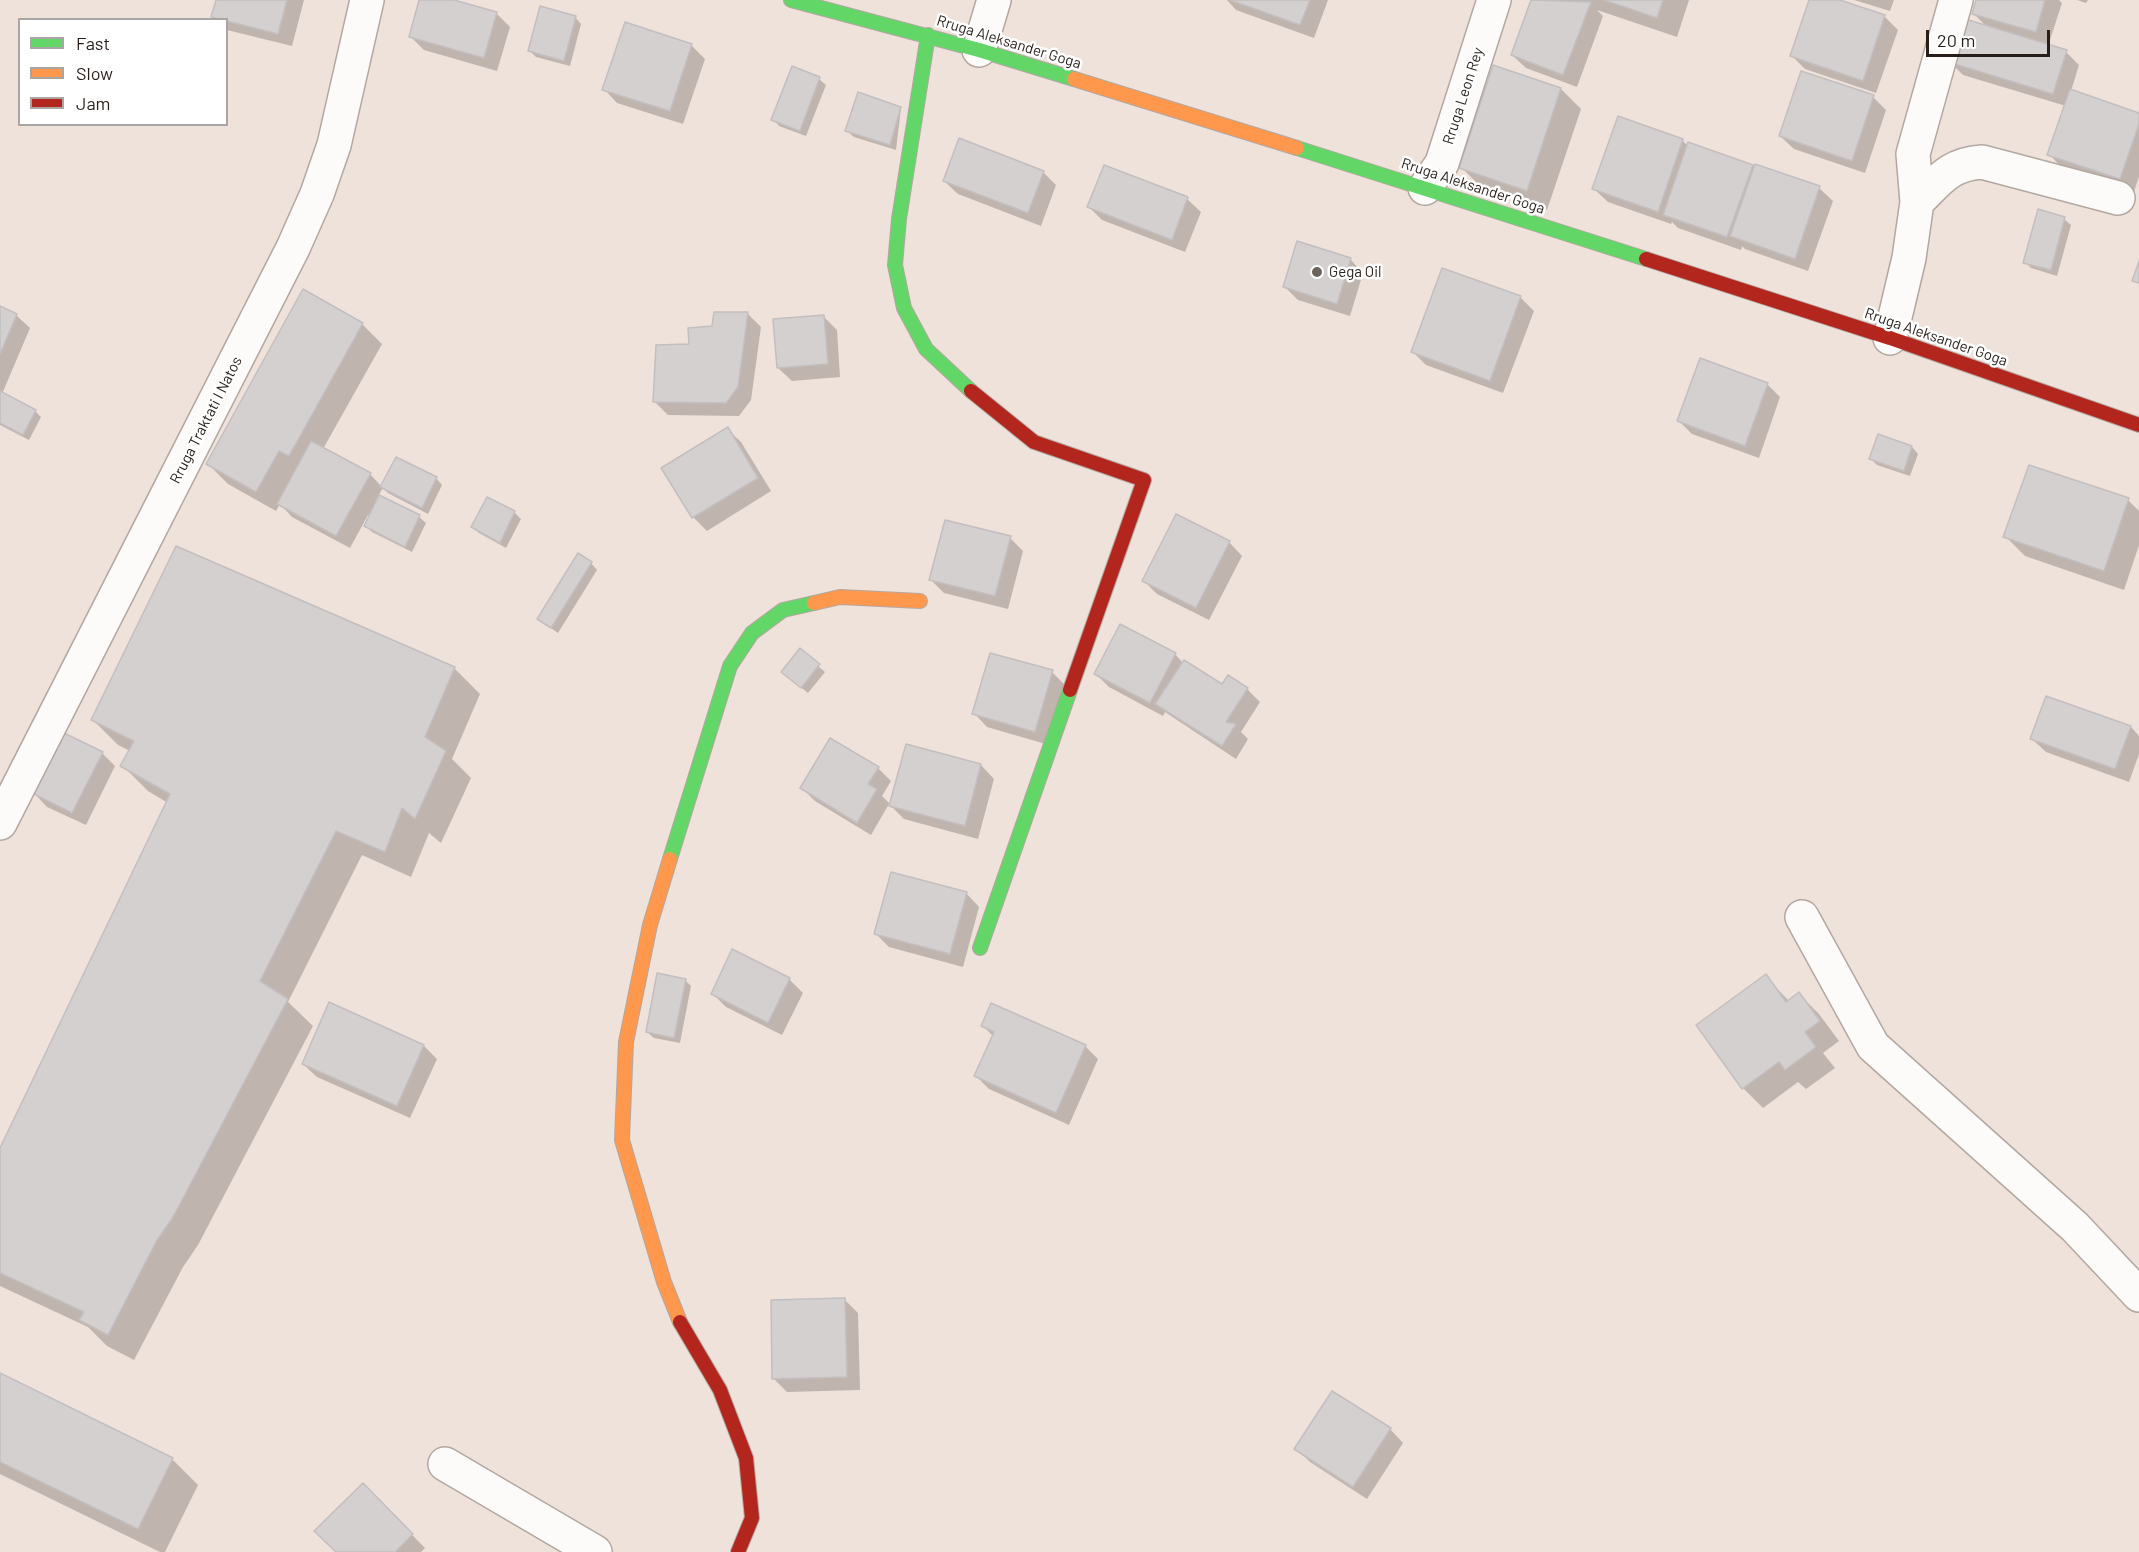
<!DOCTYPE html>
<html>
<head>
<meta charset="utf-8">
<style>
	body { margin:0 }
	#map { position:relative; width:2139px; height:1552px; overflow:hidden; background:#efe2da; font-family:Barlow,sans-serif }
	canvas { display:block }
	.legend { position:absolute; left:18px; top:18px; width:210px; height:108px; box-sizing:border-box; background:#fff; border:2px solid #a9a5a3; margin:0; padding:8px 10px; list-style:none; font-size:18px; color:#271e19 }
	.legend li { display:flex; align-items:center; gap:12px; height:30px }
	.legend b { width:30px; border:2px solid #a9a5a3 }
	.scale { position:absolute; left:1926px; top:30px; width:124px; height:27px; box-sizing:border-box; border:3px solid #271e19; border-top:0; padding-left:8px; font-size:18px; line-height:21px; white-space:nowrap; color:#271e19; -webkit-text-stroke:4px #fff; paint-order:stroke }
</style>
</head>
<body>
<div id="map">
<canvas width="2139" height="1552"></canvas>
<ul class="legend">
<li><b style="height:8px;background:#63d668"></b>Fast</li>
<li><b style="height:8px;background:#ff974d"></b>Slow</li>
<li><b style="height:8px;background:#b3261e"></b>Jam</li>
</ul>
<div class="scale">20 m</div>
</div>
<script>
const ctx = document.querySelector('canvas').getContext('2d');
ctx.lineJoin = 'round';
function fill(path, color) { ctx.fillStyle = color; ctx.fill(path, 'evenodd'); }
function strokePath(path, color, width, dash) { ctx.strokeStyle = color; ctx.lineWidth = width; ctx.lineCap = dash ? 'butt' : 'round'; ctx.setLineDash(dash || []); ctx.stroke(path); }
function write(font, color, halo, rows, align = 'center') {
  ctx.font = font + ' Barlow,sans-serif'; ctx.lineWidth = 5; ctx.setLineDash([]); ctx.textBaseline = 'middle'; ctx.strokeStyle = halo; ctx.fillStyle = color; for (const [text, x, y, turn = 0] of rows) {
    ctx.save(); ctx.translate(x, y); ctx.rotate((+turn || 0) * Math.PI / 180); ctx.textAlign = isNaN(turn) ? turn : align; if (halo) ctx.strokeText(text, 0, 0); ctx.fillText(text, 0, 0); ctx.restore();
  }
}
fill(new Path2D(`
	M217,0H304L292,46L227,30L226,20H216L213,16Z
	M421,0H448L496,13L510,27L497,71L424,50L411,37Z
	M1227,0H1328L1314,38L1236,10Z
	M1533,0H1689L1677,37L1597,10L1603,16L1577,87L1526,68L1512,55Z
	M1811,0H1835L1885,17L1898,30L1876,93L1805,69L1792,56Z
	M1854,0H1894L1890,11Z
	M1978,0H2059L2062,3L2048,46L2066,52L2079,65L2071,91L2139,114V176L2134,192L2062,168L2049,154L2066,106L1963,75L1950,62L1988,28L1974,14Z
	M2077,0H2088L2086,3Z
	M575,17L581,24L570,66L536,57L530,51Z
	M691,45L705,59L683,124L617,103L604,89Z
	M1494,67L1561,89L1581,109L1547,210L1481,187L1461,167Z
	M819,79L826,85L806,136L779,126L773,119Z
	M1873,97L1886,110L1865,173L1794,149L1780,136Z
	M901,108L896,150L854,137L847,131Z
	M1682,140L1688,146L1752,166L1755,169L1756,166L1819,188L1833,201L1808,271L1745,249L1742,246L1741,250L1678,228L1672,222L1671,224L1608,202L1594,189Z
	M1104,166L1187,199L1201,212L1185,252L1102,220L1089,207Z
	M1043,172L1056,185L1041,226L958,194L944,181Z
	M2064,219L2071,225L2057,276L2031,268L2025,262Z
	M1350,259L1363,273L1350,316L1298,300L1284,286Z
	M1443,269L1521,298L1534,311L1503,393L1426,365L1413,352Z
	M0,308L16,315L30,328L2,394L35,411L41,417L29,440L0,425Z
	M748,314L761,327L751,400L739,416L668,415L655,402L690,345L714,328Z
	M824,317L837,330L840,377L792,381L778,368Z
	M362,324L382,344L323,449L370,474L382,487L436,478L442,485L428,514L388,493L383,488L378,496L419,517L426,523L412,552L372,532L366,526L370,516L368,515L350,548L292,517L280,504L276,511L228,484L208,464Z
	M1767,384L1780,397L1759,458L1692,434L1679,421Z
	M727,429L741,442L771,491L707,531L693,517L663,468Z
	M1879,436L1912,447L1918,454L1910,476L1877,465L1871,459Z
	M488,499L515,513L521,519L506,548L479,533L472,527Z
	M2128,500L2139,511V545L2124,590L2025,556L2005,536Z
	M1010,538L1023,551L1008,609L944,593L931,580Z
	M1229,542L1242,556L1209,620L1157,594L1144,581Z
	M591,563L597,570L558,633L538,619Z
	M800,651L825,672L808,693L789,678Z
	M1175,654L1183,663L1222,686L1247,689L1260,702L1241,732L1248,739L1236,759L1165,712L1163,716L1109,687L1096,674Z
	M454,668L480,694L452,759L471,778L441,843L429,833L411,877L362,855L288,1002L313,1026L198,1245L183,1267L134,1360L107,1346L88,1327L0,1286V1152L168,803L148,791L122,765L130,751L118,745L92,719Z
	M1052,672L1065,685L1049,745L987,727L974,713Z
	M2047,698L2131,727L2139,736V754L2129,782L2046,752L2032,739Z
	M102,753L115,766L86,825L47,807L34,793Z
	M981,765L994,779L978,839L904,819L889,804L871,835L815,801L802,788L878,768L891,781L882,796L891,805Z
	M966,893L979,907L963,967L889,947L876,934Z
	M733,951L789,979L803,993L782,1035L726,1007L713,994Z
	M1765,976L1789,1001L1799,994L1819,1014L1839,1041L1823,1053L1835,1068L1806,1089L1798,1082L1763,1108L1743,1088Z
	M685,980L691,986L680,1043L654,1038L647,1032Z
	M982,1025L1085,1046L1098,1059L1069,1125L989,1089L976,1076L993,1036Z
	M424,1046L437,1059L410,1118L317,1077L303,1064Z
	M845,1300L858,1313L860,1390L787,1392L774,1379Z
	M0,1375L172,1459L198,1485L165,1552H160L0,1474Z
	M1390,1429L1403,1443L1367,1499L1310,1462L1296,1448Z
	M363,1485L425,1548L421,1552H338Z`), '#0003');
const building = new Path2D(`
	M216,0H287L278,34L211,17Z
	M419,0H454L497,12L484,58L409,37Z
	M1230,0H1310L1300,25Z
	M1531,0L1591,2L1563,75L1511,55Z
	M1604,0H1663L1657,18Z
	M1809,0H1840L1885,15L1863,81L1790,56Z
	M1976,0H2045L2036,32L1972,14Z
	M540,6L576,16L564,61L528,51Z
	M1962,18L2067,50L2053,94L1948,62Z
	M625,22L692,44L670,111L602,90Z
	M1493,65L1561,88L1527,191L1459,168Z
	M792,66L820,77L800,131L771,120Z
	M1801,71L1874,95L1852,161L1779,136Z
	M2070,89L2139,113V124L2120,179L2047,155Z
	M858,92L901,107L890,145L845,131Z
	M1618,116L1683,139L1658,212L1592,189Z
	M959,138L1044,171L1028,213L943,181Z
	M1688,142L1753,165L1727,237L1663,215Z
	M1755,164L1820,186L1795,259L1730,236Z
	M1104,165L1188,197L1172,240L1087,207Z
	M2038,209L2065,217L2051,270L2023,263Z
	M1297,241L1351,258L1337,304L1283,287Z
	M2139,261V283L2132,281Z
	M1442,268L1521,296L1490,381L1411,352Z
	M303,289L363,323L289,456L279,451L256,492L206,464Z
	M0,306L17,314L0,354Z
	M714,312H748L738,387L726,403L653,402L656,345L689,344L688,328L712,326Z
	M824,315L828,364L777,368L773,319Z
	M1700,358L1768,383L1745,446L1677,421Z
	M0,391L36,410L23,435L0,423Z
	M728,427L758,478L692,518L661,468Z
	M1878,434L1912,446L1904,471L1869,459Z
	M311,441L371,473L336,536L277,504Z
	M396,457L437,477L422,508L380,487Z
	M2029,465L2129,498L2104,571L2003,537Z
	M379,495L420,515L405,547L364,526Z
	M487,497L515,511L500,543L471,527Z
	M1176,514L1230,541L1196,608L1142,581Z
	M945,520L1011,536L995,596L929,580Z
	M176,546L455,667L425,737L446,751L415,819L402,808L385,852L336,831L260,981L288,999L172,1219L157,1240L108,1335L79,1320L84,1312L0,1273V1148L170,794L120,766L134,741L91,720Z
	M578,553L592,562L551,628L537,619Z
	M1120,624L1176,653L1150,703L1094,674Z
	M800,648L820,664L801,688L781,672Z
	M990,653L1053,670L1035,732L972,714Z
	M1184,660L1222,684L1228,675L1248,688L1226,722L1236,724L1222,746L1155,704Z
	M2046,696L2131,726L2115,769L2030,739Z
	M62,732L103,752L72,813L32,793Z
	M830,738L879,767L868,784L877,789L857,823L800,788Z
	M906,744L981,764L965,826L889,806Z
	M891,872L967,892L950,954L874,934Z
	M732,949L790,978L768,1023L711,994Z
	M657,973L686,979L674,1038L646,1032Z
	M1766,974L1786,1002L1799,992L1820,1021L1805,1032L1816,1047L1785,1070L1779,1062L1742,1089L1696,1025Z
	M329,1002L424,1045L397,1106L302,1064Z
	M991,1003L1086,1045L1056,1113L974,1076L994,1032L981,1026Z
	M845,1298L847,1377L772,1379L771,1300Z
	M0,1373L173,1458L138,1529L0,1462Z
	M1332,1391L1391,1428L1353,1487L1294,1449Z
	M363,1483L413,1534L395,1552H336L314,1531Z`);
fill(building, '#d5d0d0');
strokePath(building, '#c3bebf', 1.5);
const street = new Path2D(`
	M979,50L994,0
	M1425,188L1442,163L1494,0
	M1917,202C1939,181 1949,164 1982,162L2118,198
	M1890,338L1909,258L1917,202L1913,154L1956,0
	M0,823L293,248L317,194L334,145L367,0
	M1802,917L1873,1046L2075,1227L2139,1295
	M445,1464L595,1552`);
const fast = new Path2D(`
	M791,0L979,50L1074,79
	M928,35L899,219L895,265L904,308L926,349L971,391
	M1297,148L1646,259
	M670,859L730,666L752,633L783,610L814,603
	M980,948L1070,690`);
const slow = new Path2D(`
	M1074,79L1297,148
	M814,603L840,597L920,601
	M670,859L650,925L626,1042L622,1140L664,1282L680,1322`);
const jam = new Path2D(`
	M1646,259L1890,338L2139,425
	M971,391L1034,442L1144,480L1070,690
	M680,1322L720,1390L746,1458L752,1518L738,1552`);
strokePath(street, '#b2a8a1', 36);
strokePath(fast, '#b2a8a1', 16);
strokePath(slow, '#b2a8a1', 16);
strokePath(jam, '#b2a8a1', 16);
strokePath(street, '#fdfbf9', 33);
strokePath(fast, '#63d668', 14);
strokePath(slow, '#ff974d', 14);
strokePath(jam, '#b3261e', 14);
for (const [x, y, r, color] of [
	[1317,272,6,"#6d635d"]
]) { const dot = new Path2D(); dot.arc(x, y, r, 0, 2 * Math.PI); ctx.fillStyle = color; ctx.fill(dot); strokePath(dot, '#fff', 2); }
write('15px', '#271e19', '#fff', [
	["Rruga Aleksander Goga",1009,42,17],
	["Rruga Leon Rey",1463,96,-72],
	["Rruga Aleksander Goga",1473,186,18],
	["Rruga Aleksander Goga",1936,337,19],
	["Rruga Traktati I Natos",206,420,-63]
]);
write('15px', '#271e19', '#fff', [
	["Gega Oil",1329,272]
], 'left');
</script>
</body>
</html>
